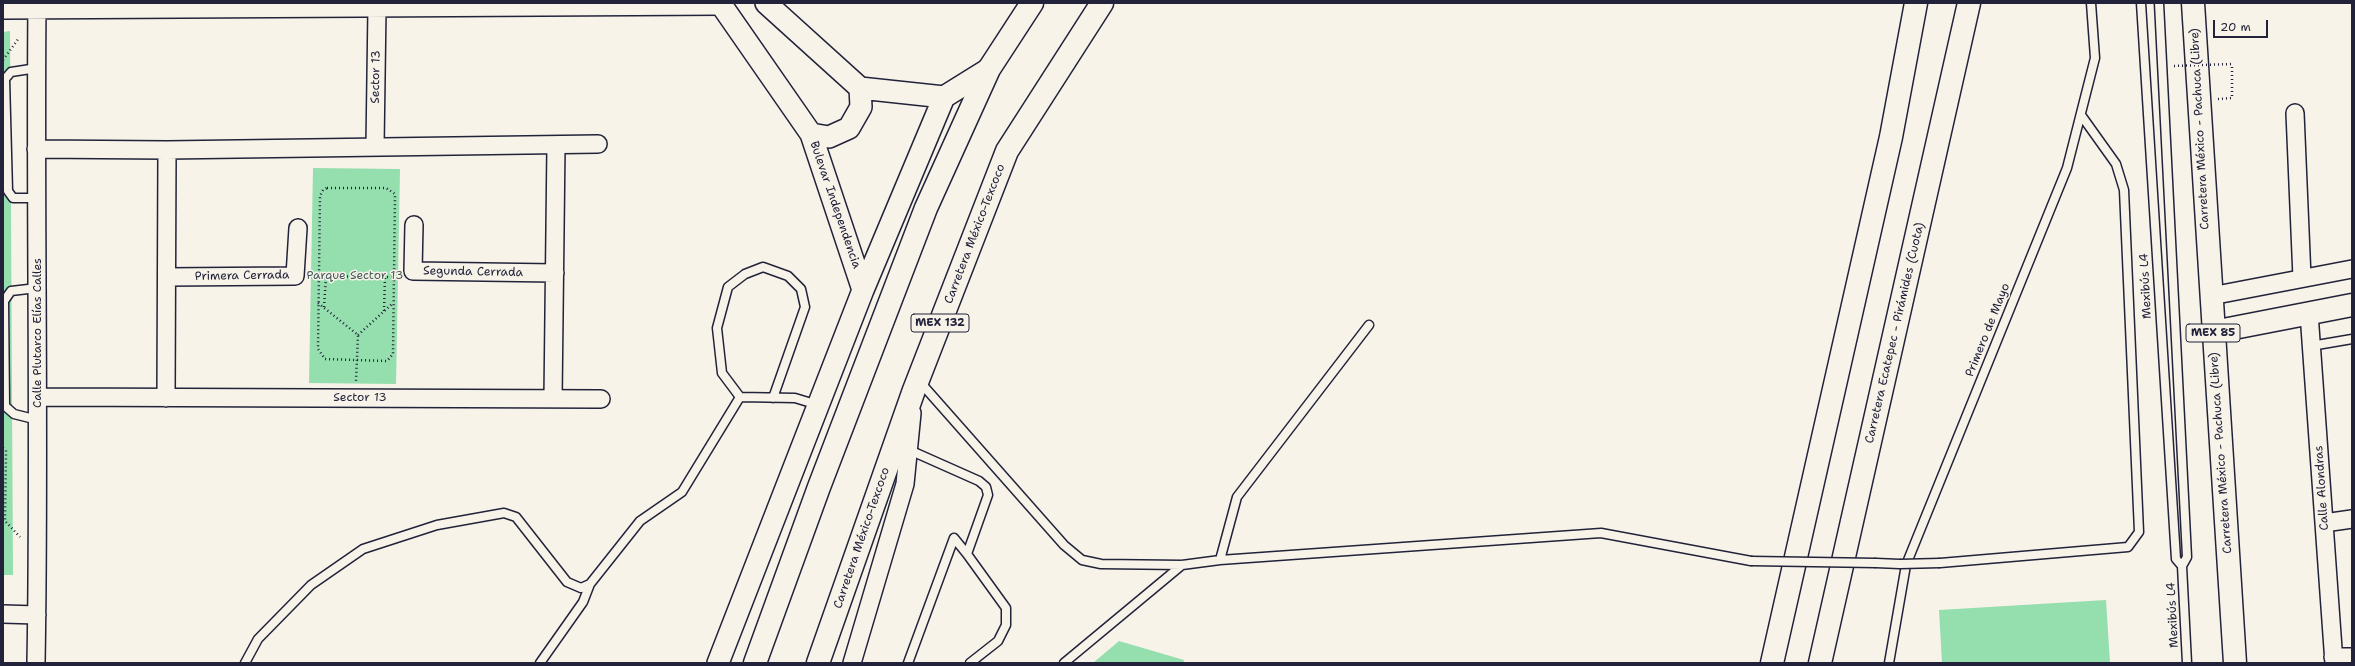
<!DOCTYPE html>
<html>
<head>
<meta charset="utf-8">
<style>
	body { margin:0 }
	#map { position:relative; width:2355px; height:666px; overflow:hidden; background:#f7f3e8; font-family:"Shantell Sans",sans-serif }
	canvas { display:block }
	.frame { position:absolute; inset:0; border:4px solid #22223b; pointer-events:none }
	.scale { position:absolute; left:2213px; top:20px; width:55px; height:18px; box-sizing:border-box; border:2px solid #22223b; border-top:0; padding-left:5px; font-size:12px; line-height:14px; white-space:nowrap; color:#22223b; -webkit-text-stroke:3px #f7f3e8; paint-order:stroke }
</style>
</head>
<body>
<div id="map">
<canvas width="2355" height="666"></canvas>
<div class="frame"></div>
<div class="scale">20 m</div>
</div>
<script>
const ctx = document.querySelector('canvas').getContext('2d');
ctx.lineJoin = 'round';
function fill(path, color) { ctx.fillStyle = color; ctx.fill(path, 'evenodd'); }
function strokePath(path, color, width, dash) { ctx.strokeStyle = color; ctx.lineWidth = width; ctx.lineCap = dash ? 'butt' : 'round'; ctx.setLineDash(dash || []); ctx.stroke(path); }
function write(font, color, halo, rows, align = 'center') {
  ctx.font = font + ' "Shantell Sans",sans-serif'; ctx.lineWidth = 3; ctx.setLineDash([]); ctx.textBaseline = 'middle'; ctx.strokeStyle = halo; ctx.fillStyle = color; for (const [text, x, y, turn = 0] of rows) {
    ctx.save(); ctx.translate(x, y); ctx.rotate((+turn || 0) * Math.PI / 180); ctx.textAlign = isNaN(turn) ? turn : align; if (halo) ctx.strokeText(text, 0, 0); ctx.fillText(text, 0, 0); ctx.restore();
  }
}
fill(new Path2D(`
	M10,31L13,575H3V32Z
	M313,168L400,169L396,384L309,383Z
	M2106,600L2110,663H1942L1939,610Z
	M1119,641L1184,660L1183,663H1093Z`), '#95dead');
const service = new Path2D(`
	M2141,3L2176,559L2182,566
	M2159,3L2187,557L2182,566L2187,663
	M36,198H13L8,191L5,79L11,72L37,68
	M37,288L11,291L4,301L5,406L14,414L38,420
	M2311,346L2352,339
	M920,382L1064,545L1082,560L1101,564L1182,565L1220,560L1237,497L1369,325
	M740,397L722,373L717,328L728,287L745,274L763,267L788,276L801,289L805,307L773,398
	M907,449L979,481L986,487L988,495L967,554L954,538L908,663
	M967,554L1006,608V625L998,641L970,663
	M1220,560L1601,533L1751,561
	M1876,563L1900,564
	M1940,563L2128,547L2139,532L2124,190L2116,164L2081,115
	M245,663L258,639L311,585L363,549L437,525L504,513L516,517L567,582L581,588L590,584
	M540,663L583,602L590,584L640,521L682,492L740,397L795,398L818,405
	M1064,663L1182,565
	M1889,663L1906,565L2067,168L2095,58L2091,3`);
const minor = new Path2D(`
	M3,10L722,6
	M2295,113L2302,278
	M375,146L377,8
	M36,149L167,150L598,144
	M414,225L413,271L555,273
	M167,277L295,276L298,228
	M2211,296L2352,269
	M2309,313L2334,663
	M39,397L601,399
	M166,398L167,150
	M553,399L556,145
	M2324,523L2352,519
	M3,614L37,615
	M2333,657H2352
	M36,663C40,443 35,223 37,3
	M852,663L905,484L912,413`);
const tertiary = new Path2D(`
	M720,3L811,134L863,290
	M766,3L860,88L944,97
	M811,134L829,137L849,128L861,107L860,88
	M718,663L863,290L944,97L989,69`);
const secondary = new Path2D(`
	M2213,332L2352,305`);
const primary = new Path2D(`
	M2193,3L2235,663`);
const trunk = new Path2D(`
	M755,663L819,487L926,208L989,69L1032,3
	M818,663L914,390L1007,151L1102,3`);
const motorway = new Path2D(`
	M1772,663L1891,137L1916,3
	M1820,663L1969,3`);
strokePath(service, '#22223b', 11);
strokePath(minor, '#22223b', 20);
strokePath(tertiary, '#22223b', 24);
strokePath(secondary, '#22223b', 25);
strokePath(primary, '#22223b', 25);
strokePath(trunk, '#22223b', 25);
strokePath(motorway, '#22223b', 25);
strokePath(new Path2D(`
	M3,60L19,38
	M2218,99L2232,98V64
	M327,188H386L395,194L393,354L387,361L325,359L318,349L320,196L323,190Z
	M311,276L394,277
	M318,303L358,335L356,381
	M324,307L326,277
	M384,311L385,277
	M358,335L393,303
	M3,448L6,450L5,521L20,537`), '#22223b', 2.5, [1, 3]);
strokePath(service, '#f7f3e8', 8);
strokePath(minor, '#f7f3e8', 17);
strokePath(tertiary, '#f7f3e8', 21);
strokePath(secondary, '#f7f3e8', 22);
strokePath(primary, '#f7f3e8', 22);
strokePath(trunk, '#f7f3e8', 22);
strokePath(motorway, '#f7f3e8', 22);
const serviceBridge = new Path2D(`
	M1751,561L1876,563
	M1900,564L1940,563`);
strokePath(serviceBridge, '#22223b', 11, []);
strokePath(new Path2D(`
	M2174,66L2232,64`), '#22223b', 2.5, [1, 3]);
strokePath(serviceBridge, '#f7f3e8', 8);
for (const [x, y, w] of [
	[940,323,58],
	[2213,333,54]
]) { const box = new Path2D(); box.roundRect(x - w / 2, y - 9, w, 18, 3); ctx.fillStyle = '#f7f3e8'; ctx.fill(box); strokePath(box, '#22223b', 1); }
write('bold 11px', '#22223b', null, [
	["MEX 132",940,323],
	["MEX 85",2213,333]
]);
write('12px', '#22223b', '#f7f3e8', [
	["Sector 13",376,77,-89],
	["Carretera México - Pachuca (Libre)",2200,129,-93],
	["Bulevar Independencia",835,205,71],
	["Carretera México-Texcoco",975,234,-69],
	["Segunda Cerrada",473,272,1],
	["Primera Cerrada",242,276,-1],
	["Mexibús L4",2146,286,-93],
	["Primero de Mayo",1988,330,-68],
	["Calle Plutarco Elías Calles",38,333,-90],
	["Carretera Ecatepec - Pirámides (Cuota)",1895,333,-77],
	["Sector 13",360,398],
	["Carretera México - Pachuca (Libre)",2221,453,-94],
	["Calle Alondras",2322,488,-94],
	["Carretera México-Texcoco",862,538,-71],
	["Mexibús L4",2173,615,-93]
]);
write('12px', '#445a5d', '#f7f3e8', [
	["Parque Sector 13",355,276]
]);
</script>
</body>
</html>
